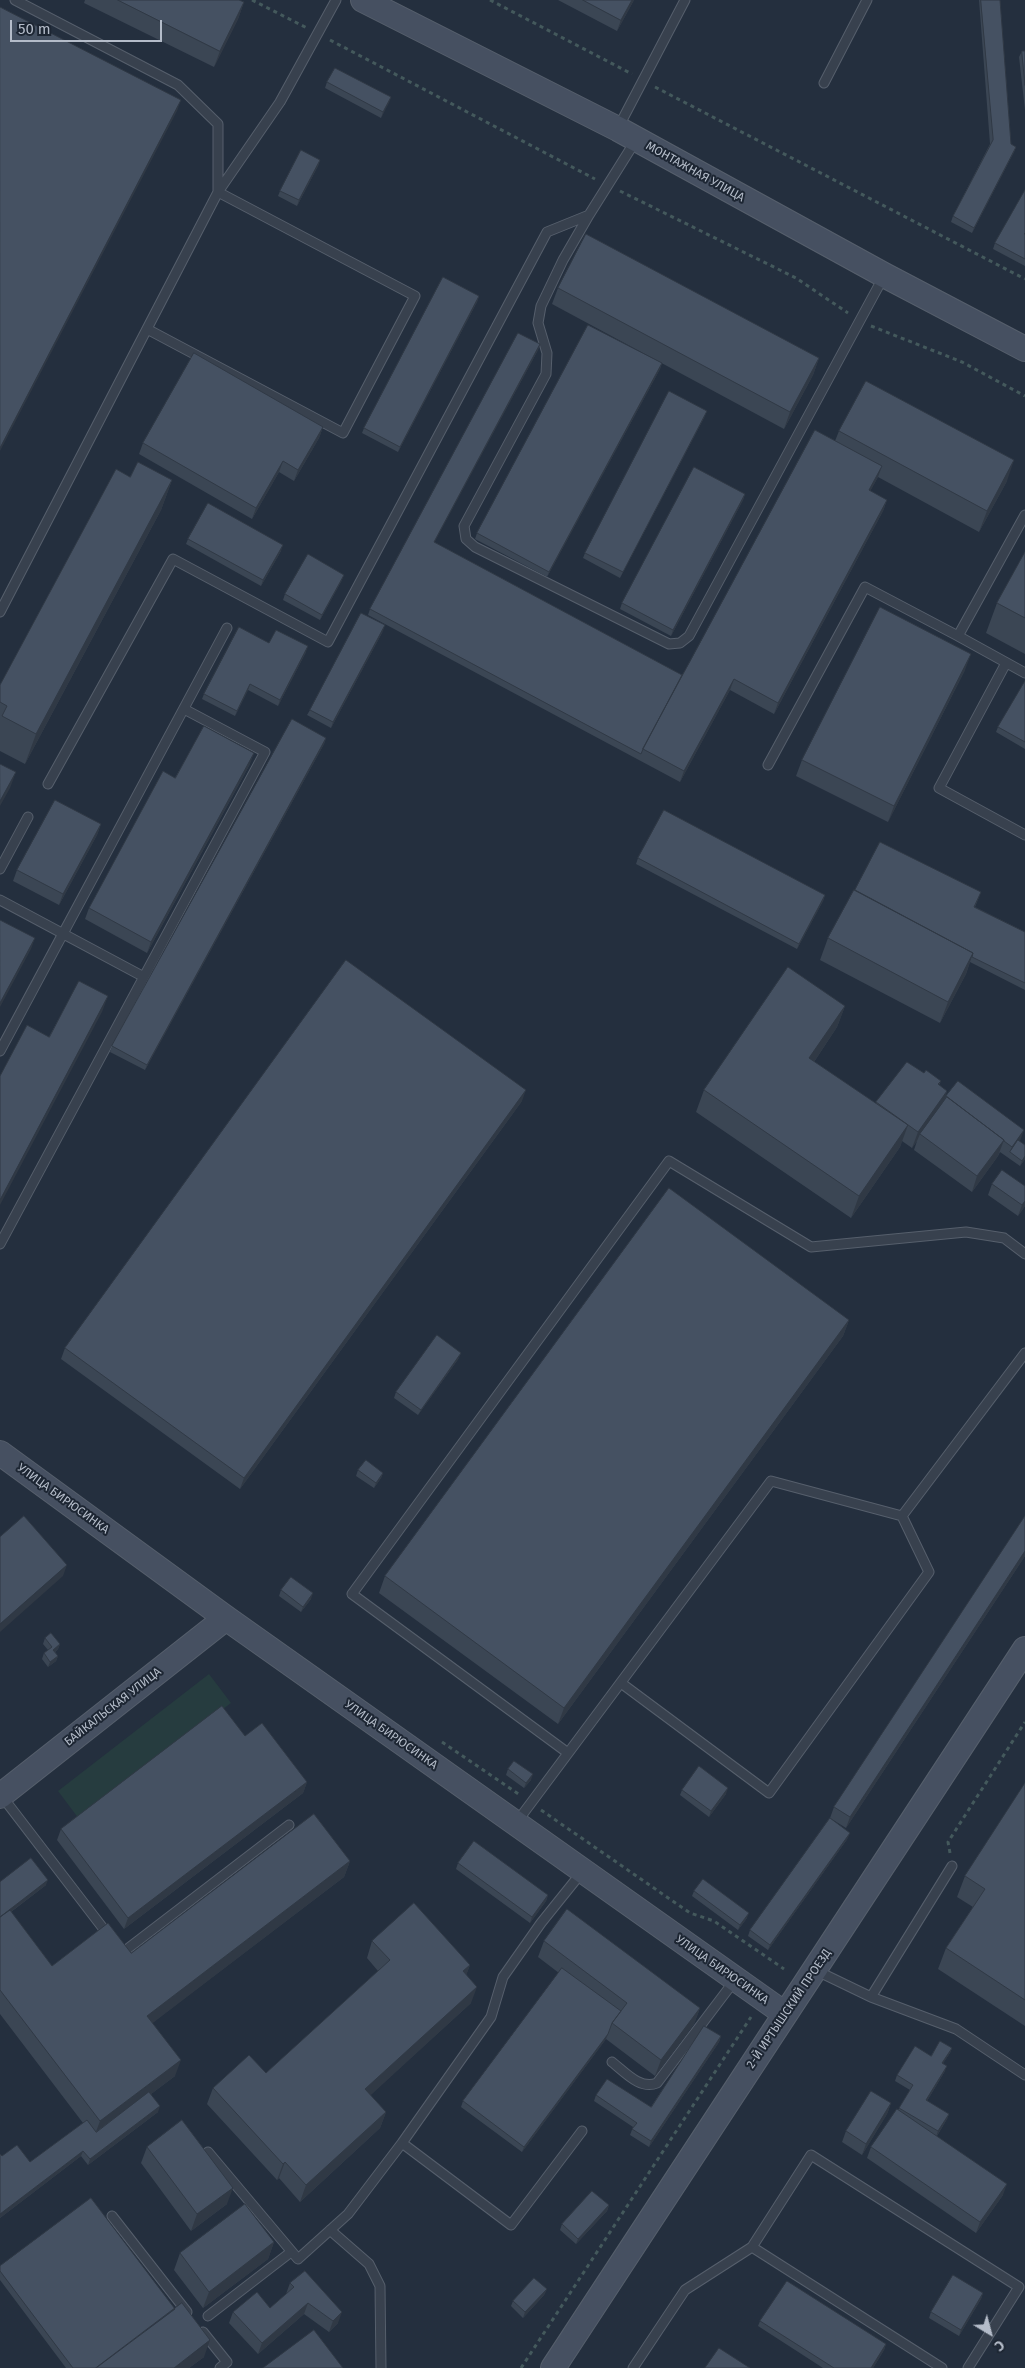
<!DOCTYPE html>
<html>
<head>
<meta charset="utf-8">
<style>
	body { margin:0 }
	#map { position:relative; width:1025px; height:2368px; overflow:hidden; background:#242f3e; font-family:"Fira Sans",sans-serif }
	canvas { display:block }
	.north { position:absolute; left:965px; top:2308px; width:50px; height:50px; -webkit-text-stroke:4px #1d2633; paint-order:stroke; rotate:143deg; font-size:14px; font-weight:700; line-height:20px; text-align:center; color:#b4bcc9 }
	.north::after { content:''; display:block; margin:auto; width:18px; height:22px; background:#b4bcc9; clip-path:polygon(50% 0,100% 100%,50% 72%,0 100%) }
	.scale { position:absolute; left:10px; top:20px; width:152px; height:22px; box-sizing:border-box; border:2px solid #b4bcc9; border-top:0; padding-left:6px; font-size:15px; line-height:18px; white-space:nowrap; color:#b4bcc9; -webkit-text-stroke:4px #1d2633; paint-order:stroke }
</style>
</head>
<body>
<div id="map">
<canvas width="1025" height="2368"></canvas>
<div class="north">С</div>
<div class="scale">50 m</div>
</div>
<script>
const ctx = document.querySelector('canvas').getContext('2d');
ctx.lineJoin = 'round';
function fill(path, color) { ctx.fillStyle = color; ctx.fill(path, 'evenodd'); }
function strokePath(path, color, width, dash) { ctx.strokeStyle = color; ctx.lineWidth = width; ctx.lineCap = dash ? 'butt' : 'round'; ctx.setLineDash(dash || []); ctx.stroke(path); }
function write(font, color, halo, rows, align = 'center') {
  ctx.font = font + ' "Fira Sans",sans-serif'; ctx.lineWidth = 4; ctx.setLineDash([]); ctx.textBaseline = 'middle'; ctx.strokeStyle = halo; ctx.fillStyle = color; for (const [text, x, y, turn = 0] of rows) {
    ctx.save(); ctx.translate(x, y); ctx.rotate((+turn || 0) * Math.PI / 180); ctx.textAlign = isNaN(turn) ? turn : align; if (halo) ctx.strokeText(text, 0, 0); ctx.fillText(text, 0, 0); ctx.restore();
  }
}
fill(new Path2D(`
	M209,1674L231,1703L79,1819L58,1791Z`), '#263c3f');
const lane = new Path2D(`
	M824,83L867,0
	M618,128L685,0
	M589,215L563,260L541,306L538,323L547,353L546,374L464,526L466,539L475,547L669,644L680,643L689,636L884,276
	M147,329L343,433L415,296L218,192L280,102L336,0
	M0,612L218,192V124L178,85L15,0
	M958,636L1025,673
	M1006,663L939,788L1025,835
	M768,765L865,587L958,636L1025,515
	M48,784L173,559L328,642L547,232L589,215L636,140
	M0,869L28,817
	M0,900L144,977
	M0,1051L227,628
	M0,1244L265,752L184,709
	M621,1683L769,1793L929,1572L902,1516
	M568,1753L352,1594L669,1161L811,1247L966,1232L1004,1238L1025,1254
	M1,1795L109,1936
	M516,1823L771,1481L902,1516L1025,1353
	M120,1950L122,1953L289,1825
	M815,1970L871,1997L952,1866
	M871,1997L956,2029L1025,2075
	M612,2062C625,2072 640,2090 657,2083L735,1980
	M402,2143L511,2225L582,2131
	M208,2152L298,2259L348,2214L402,2143L491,2017L503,1977L541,1923L582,1872
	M112,2216L187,2312
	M330,2230L369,2264L380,2286L381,2368
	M752,2247L942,2368
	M208,2316L291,2252
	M203,2332L227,2362L220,2368
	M633,2368L685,2290L752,2247L811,2155L1019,2287L968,2368`);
const secondary = new Path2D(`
	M363,0L618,129L884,275L1025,349
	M0,1453L226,1618L785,2014
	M0,1796L226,1618
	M553,2368L1025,1649`);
strokePath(lane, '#565f6c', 11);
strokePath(secondary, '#565f6c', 26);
strokePath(new Path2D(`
	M252,0L307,28
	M490,0L632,74
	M330,40L595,179
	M655,87L1025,279
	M620,191L796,278L848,313
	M871,326L962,362L1025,396
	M442,1742L520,1795
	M541,1810L690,1913L714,1921L784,1969
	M950,1853L948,1842L1025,1722
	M521,2368L751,2017`), '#44595c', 3, [4, 4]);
strokePath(lane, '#38414e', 9);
strokePath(secondary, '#465061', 24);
fill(new Path2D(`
	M85,0H239L244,2L238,19L214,67L84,3Z
	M558,0H634L617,31Z
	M979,0H1000L1011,144L1016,147L1014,152L972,233L951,222L953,216L990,144Z
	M1022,51H1025V110L1019,57Z
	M327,82L391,97L381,118L325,88Z
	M320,160L318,166L297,206L278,196L280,191Z
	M1025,190V266L993,249L995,243Z
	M558,288L819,358L813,375L784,429L552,304Z
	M479,296L477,302L398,452L362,433L364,428Z
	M540,344L538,350L434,542L682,675L835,441L839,431L1007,481L979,532L878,477L870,491L887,500L883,511L774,714L730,690L680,782L368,615L370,609Z
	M662,363L660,369L547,577L475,539L477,533Z
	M705,416L620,578L583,558L585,553Z
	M323,427L319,438L294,481L279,472L252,519L139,454L143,443Z
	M130,477L172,480L161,510L25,764L0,751V685Z
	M745,494L743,500L671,636L620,609L622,603Z
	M188,539L281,551L261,586L186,544Z
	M1025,552V654L986,633L997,603Z
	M342,580L320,620L283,600L285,594Z
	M383,631L331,728L307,715L310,710Z
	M269,643L306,652L278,706L248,690L235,716L202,699L204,694Z
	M965,670L888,822L796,776L802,760Z
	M1025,681V749L996,732L998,727Z
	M326,738L324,744L145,1070L110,1052L112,1046Z
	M250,764L147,953L85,919L89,908L175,778Z
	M101,824L97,835L59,905L13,881L17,870Z
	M638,858L825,895L823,901L797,949L636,864Z
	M981,892L975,907L1025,932V990L970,962L966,974L940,1023L820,960L828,938Z
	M845,1006L837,1027L814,1062L876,1104V1102L924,1073L941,1081L939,1085L947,1091L944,1101L946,1096L1025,1145V1159L1020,1166L1000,1152L998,1156L972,1192L914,1150L917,1141L912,1148L902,1141L900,1147L851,1218L696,1112L704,1090Z
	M522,1101L240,1489L61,1359L65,1348Z
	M992,1184L1025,1206L1018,1216L988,1195Z
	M849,1320L843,1336L558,1724L379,1593L385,1576Z
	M459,1358L418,1415L394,1398L396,1392Z
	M358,1470L383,1473L381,1478L374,1488L356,1476Z
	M1025,1516V1556L846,1828L830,1818L834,1807Z
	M281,1590L311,1599L301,1612L279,1596Z
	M45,1638L60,1644L58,1649L55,1652L58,1656L56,1661L48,1667L42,1659L44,1653L48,1650L43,1644Z
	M245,1736L307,1782L303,1793L124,1929L57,1840L61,1829Z
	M508,1769L531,1780L524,1788L506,1775Z
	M1025,1783V2026L938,1969L946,1948L973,1907L957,1897L965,1876Z
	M682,1790L726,1794L709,1817L680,1795Z
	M848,1838L768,1950L748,1936L750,1930Z
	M350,1861L344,1877L152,2023L175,2076L151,2094L158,2112L88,2165L81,2156L0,2218L2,2156L30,2162L83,2123L0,2014V1882L46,1885L11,1912L52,1966L131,1953Z
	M458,1863L548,1895L546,1901L530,1923L456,1869Z
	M694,1891L747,1918L738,1930L692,1896Z
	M372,1941L470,1965L466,1975L471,2003L370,2095L386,2112L380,2128L300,2202L279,2178L277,2180L207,2104L213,2088L266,2073L378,1971L367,1958Z
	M544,1941L700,2008L694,2024L655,2076L606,2039L522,2152L461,2107L463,2101L559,1973L538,1957Z
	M721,2036L719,2042L649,2147L630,2135L633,2127L594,2101L596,2095L651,2107Z
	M952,2048L950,2053L943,2063L945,2071L927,2101L949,2114L947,2119L937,2136L1003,2195L976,2233L867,2158L871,2147L898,2110L910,2090L895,2081L897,2075L931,2056Z
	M891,2103L887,2114L862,2155L842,2142L846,2131Z
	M147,2147L227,2204L191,2231L141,2163Z
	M609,2205L607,2211L576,2244L560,2230L562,2224Z
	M274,2242L268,2259L203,2308L174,2270L180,2253Z
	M0,2266L204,2357L189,2368H66L0,2280Z
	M290,2283L338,2323L329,2332L304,2314L258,2354L229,2323L233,2312L270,2308L286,2294Z
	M547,2289L544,2295L523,2318L511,2306L513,2301Z
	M983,2293L981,2299L959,2336L929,2318L931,2312Z
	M760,2321L886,2344L884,2350L873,2368H823L758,2326Z`), '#3b4654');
fill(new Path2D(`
	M632,0H634L617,31L621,20Z
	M244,2L238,19L214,67L220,51Z
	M391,97L389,103L381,118L383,112Z
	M181,100L177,111L0,451V448Z
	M1016,147L1014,152L972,233L974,228Z
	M320,160L318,166L297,206L299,200Z
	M479,296L477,302L398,452L400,447Z
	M540,344L538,350L432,547L434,542Z
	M819,358L813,375L784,429L790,412Z
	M662,363L660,369L547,577L549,572Z
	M707,411L705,416L620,578L623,572Z
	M323,427L319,438L294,481L298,470Z
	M1014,460L1007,481L979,532L987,511Z
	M283,461L279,472L252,519L256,508Z
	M882,466L878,477L865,501L869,490Z
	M172,480L161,510L25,764L36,734Z
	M745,494L743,500L671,636L673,630Z
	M887,500L883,511L774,714L778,703Z
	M283,545L281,551L261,586L263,580Z
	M344,575L342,580L320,620L322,615Z
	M385,625L383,631L331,728L333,722Z
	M308,646L306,652L278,706L280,700Z
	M971,654L965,670L888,822L894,806Z
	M734,679L730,690L680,782L684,771Z
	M250,684L248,690L235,716L237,711Z
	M326,738L324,744L145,1070L147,1065Z
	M254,753L250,764L147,953L151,942Z
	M16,772L10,788L0,806V801Z
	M101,824L97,835L59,905L63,894Z
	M825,895L823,901L797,949L799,944Z
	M35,938L31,949L0,1007V1003Z
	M973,953L966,974L940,1023L948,1002Z
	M108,996L102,1012L0,1205V1200Z
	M845,1006L837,1027L802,1080L809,1058Z
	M526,1090L522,1101L240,1489L244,1478Z
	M947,1091L942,1107L920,1134L917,1141L912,1148L918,1132Z
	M908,1125L900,1147L851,1218L859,1196Z
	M1024,1130L1020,1141L1010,1152L1012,1147Z
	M1004,1140L998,1156L972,1192L977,1176Z
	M1025,1156V1159L1020,1166L1022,1161Z
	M1025,1201V1206L1018,1216L1022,1205Z
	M849,1320L843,1336L558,1724L564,1708Z
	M461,1353L459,1358L418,1415L421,1410Z
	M383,1473L381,1478L374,1488L376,1483Z
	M1025,1551V1556L846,1828L850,1817Z
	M67,1565L63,1576L0,1632V1624Z
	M313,1593L311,1599L301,1612L303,1607Z
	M60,1644L58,1649L51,1655L53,1650Z
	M58,1656L56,1661L48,1667L50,1662Z
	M533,1774L531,1780L524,1788L526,1783Z
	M307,1782L303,1793L124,1929L128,1918Z
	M728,1788L726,1794L709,1817L711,1811Z
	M850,1833L848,1838L768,1950L770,1945Z
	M350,1861L344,1877L141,2032L147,2016Z
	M48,1880L46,1885L0,1920L2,1915Z
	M548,1895L546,1901L530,1923L532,1917Z
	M749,1913L747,1918L738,1930L740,1925Z
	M470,1965L464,1981L463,1971Z
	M477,1987L471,2003L359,2106L365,2089Z
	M700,2008L694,2024L655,2076L661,2060Z
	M608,2034L606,2039L522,2152L524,2147Z
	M721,2036L719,2042L649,2147L651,2141Z
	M952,2048L950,2053L940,2068L942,2063Z
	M181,2060L175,2076L94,2137L100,2121Z
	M947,2066L945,2071L924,2106L926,2100Z
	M891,2103L887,2114L862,2155L866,2144Z
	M160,2106L158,2112L88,2165L90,2159Z
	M386,2112L380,2128L300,2202L306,2185Z
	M949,2114L947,2119L936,2137L938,2131Z
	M83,2151L81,2156L0,2218V2214Z
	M285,2162L279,2178L277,2180L283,2164Z
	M1007,2184L1003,2195L976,2233L980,2222Z
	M233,2188L227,2204L191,2231L197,2214Z
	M609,2205L607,2211L576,2244L578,2239Z
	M274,2242L268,2259L203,2308L209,2292Z
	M547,2289L544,2295L523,2318L525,2312Z
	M983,2293L981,2299L959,2336L961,2330Z
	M308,2303L304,2314L258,2354L262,2343Z
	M342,2312L338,2323L329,2332L333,2321Z
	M210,2340L204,2357L189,2368H174Z
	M886,2344L884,2350L873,2368H871Z`), '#303945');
const building = new Path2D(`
	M118,0H239L244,2L220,51Z
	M583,0H632L621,20Z
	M981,0H1000L1011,144L1016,147L974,228L953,216L993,140Z
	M0,7L181,100L0,448Z
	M1022,51H1025V85Z
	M335,68L391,97L383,112L327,82Z
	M301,150L320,160L299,200L280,191Z
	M1025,190V233L1024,234H1025V259L995,243Z
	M586,234L819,358L790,412L558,288Z
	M443,277L479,296L400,447L364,428Z
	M588,325L662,363L549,572L477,533Z
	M518,333L540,344L434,542L682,675L643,749L641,754L370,609Z
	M194,353L323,427L298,470L283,461L256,508L143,443Z
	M866,381L1014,460L987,511L839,431Z
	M669,391L707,411L623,572L585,553Z
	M815,430L882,466L869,490L887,500L778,703L734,679L684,771L643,749Z
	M138,462L172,480L36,734L2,716L7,706L0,702V685L116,469L130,477Z
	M694,467L745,494L673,630L622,603Z
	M208,503L283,545L263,580L188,539Z
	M1025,552V618L997,603Z
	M308,554L344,575L322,615L285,594Z
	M880,607L971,654L894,806L802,760Z
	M361,613L385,625L333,722L310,710Z
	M239,627L269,643L276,630L308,646L280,700L250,684L237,711L204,694Z
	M1025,681V742L998,727Z
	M292,719L326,738L147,1065L112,1046Z
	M204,726L254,753L151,942L89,908L163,771L175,778Z
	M0,764L16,772L0,801Z
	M55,800L101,824L63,894L17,870Z
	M664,810L825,895L799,944L638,858Z
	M880,842L981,892L974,907L1025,932V983L972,957L973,953L855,890Z
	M854,890L973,953L948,1002L828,938Z
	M0,920L35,938L0,1003Z
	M346,960L526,1090L244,1478L65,1348Z
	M788,967L845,1006L809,1058L908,1125L859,1196L704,1090Z
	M79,981L108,996L0,1200V1076L27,1025L49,1037Z
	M907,1062L924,1073L926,1070L941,1081L938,1084L947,1091L918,1132L876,1102Z
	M958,1081L1024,1130L1012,1147L1004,1141V1140L946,1096Z
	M947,1097L1004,1140L977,1176L920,1134Z
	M1018,1140L1025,1145V1156L1022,1161L1010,1152Z
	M1002,1170L1025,1186V1201L1022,1205L992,1184Z
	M669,1188L849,1320L564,1708L385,1576Z
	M437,1335L461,1353L421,1410L396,1392Z
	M366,1460L383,1473L376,1483L358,1470Z
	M24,1516L67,1565L0,1624V1537Z
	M1025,1516V1551L850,1817L834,1807Z
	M291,1577L313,1593L303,1607L281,1590Z
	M51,1633L60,1644L53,1650L58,1656L50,1662L44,1653L52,1647L45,1638Z
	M222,1706L245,1736L262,1723L307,1782L128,1918L61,1829Z
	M514,1761L533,1774L526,1783L508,1769Z
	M699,1766L728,1788L711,1811L682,1790Z
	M1025,1783V2000L946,1948L985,1889L965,1876Z
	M314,1814L350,1861L147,2016L181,2060L100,2121L0,1990V1917L10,1910L52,1966L108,1923L131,1953Z
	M830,1818L850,1833L770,1945L750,1930Z
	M474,1841L548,1895L532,1917L458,1863Z
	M31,1858L48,1880L0,1917V1882Z
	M703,1879L749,1913L740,1925L694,1891Z
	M414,1903L470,1965L463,1971L477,1987L365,2089L386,2112L306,2185L285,2162L283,2164L213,2088L249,2055L266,2073L390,1960L372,1941Z
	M567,1909L700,2008L661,2060L612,2023L627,2003L544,1941Z
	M562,1968L621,2011L612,2023L608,2034L524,2147L463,2101Z
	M704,2026L721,2036L651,2141L632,2129L637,2123L596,2095L607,2079L651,2107Z
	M940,2041L952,2048L942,2063L947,2066L926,2100L949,2114L938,2131L899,2108L913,2085L897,2075L915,2046L931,2056Z
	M871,2091L891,2103L866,2144L846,2131Z
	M149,2092L160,2106L90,2159L83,2151L0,2214V2154L2,2156L17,2145L30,2162L87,2120L96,2132Z
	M897,2109L1007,2184L980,2222L871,2147Z
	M182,2120L233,2188L197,2214L147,2147Z
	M592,2191L609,2205L578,2239L562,2224Z
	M91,2198L175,2309L96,2368H73L0,2271V2266Z
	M245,2204L274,2242L209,2292L180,2253Z
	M305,2271L342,2312L333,2321L308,2303L262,2343L233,2312L257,2292L270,2308L294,2287L290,2283Z
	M953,2275L983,2293L961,2330L931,2312Z
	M534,2278L547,2289L525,2312L513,2301Z
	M787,2281L886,2344L871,2368H834L760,2321Z
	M182,2303L210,2340L174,2368H96Z
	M314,2330L343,2368H263Z
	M719,2348L750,2368H705Z`);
fill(building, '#455162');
strokePath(building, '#303945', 1);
write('12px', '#b4bcc9', '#1d2633', [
	["МОНТАЖНАЯ УЛИЦА",695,172,29],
	["УЛИЦА БИРЮСИНКА",63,1499,36],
	["БАЙКАЛЬСКАЯ УЛИЦА",113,1707,-38],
	["УЛИЦА БИРЮСИНКА",391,1735,35],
	["УЛИЦА БИРЮСИНКА",722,1970,35],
	["2-Й ИРТЫШСКИЙ ПРОЕЗД",789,2009,-56]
]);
</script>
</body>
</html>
